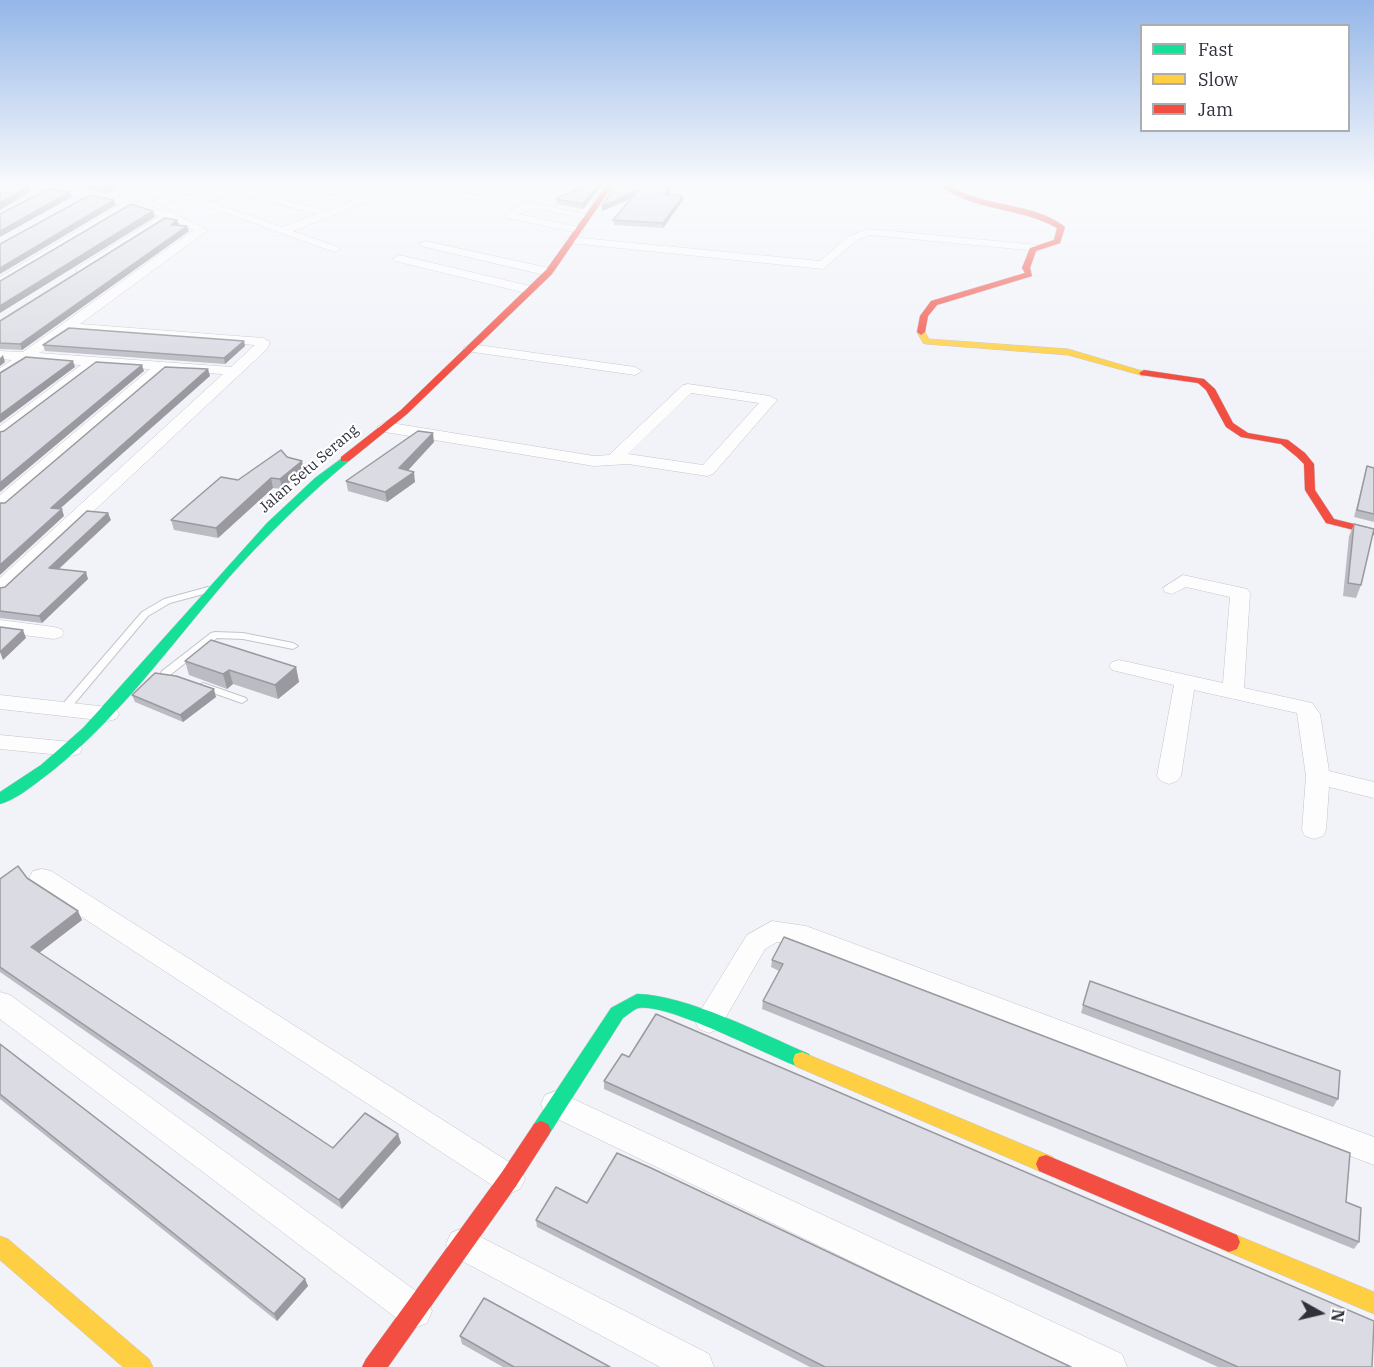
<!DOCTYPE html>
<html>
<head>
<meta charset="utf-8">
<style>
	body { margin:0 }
	#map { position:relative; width:1374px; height:1367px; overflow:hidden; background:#f2f3f9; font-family:"IBM Plex Serif",serif }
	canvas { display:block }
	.legend { position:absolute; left:1140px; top:24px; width:210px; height:108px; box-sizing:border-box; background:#fff; border:2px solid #acadb1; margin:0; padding:8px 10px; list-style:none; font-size:18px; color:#2f313c }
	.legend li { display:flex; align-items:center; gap:12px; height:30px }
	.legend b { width:30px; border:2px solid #acadb1 }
	.north { position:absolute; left:1290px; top:1283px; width:60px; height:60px; -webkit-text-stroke:4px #fff; paint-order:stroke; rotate:98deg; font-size:16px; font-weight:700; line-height:24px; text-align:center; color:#2f313c }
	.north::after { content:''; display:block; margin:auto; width:21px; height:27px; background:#2f313c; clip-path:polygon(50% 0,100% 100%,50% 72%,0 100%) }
</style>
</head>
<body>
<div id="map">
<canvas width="1374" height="1367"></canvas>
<ul class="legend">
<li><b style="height:8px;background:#16e098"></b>Fast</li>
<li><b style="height:8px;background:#ffcf43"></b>Slow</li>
<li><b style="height:8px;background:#f24e42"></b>Jam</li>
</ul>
<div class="north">N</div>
</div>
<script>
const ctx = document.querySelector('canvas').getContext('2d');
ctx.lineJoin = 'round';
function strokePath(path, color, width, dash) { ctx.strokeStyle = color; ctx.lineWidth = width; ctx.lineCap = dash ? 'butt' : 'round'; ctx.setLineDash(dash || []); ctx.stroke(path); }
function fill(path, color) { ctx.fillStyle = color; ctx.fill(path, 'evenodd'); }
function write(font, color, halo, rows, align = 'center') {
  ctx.font = font + ' "IBM Plex Serif",serif'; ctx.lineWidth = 4.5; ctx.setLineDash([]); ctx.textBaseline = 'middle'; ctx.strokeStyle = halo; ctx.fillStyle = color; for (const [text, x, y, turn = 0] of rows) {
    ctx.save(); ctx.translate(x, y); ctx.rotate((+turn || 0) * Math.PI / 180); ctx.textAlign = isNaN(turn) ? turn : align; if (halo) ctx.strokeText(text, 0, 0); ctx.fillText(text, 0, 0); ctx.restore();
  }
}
const lane = new Path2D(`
	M208,587L213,590L211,592L170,603L148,616L69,710H61L60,708L61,706L142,612L164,599Z
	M215,632L243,633L293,643L298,646L293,649L243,639L217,638L170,675H162L161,673L162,671L211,633Z
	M203,683L246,698L247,700L242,703L199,688L198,686Z`);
const street = new Path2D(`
	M18,185H48L106,195L125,185H137L117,197L173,213L208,230L80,324L263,338L270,342L267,349L7,592L0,594V578L223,374L166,371L6,508L0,509V495L150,369L97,366L5,436L0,438V426L81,365L28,361L0,379V368L12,360L0,359V351L23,352L194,230L169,219L85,274H77V268L160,216L132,207L0,286V277L122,204L49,192L0,218V211L37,190ZM70,331L255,345L231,367L39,353Z
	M199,185H213L168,201L179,206V210H171L153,201Z
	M260,185H274L256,193L328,211L353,201L301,187L300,185H315L369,201L293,231L338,247L340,249L334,252L204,205ZM245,196L317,214L282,227L219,205Z
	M435,185H452L593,216L588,219L535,208L518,214L583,228V232L579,233L507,218L506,216L510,210L522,205Z
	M869,229L1038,245L1044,248L1038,251L870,235L857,240L823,269L571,243L565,240L571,237L820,261L849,236Z
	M425,241L549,268L555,272L549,276L421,246L419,244Z
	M399,255L534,287L536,290L530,294L395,261L393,259Z
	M471,344L635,367L642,371L635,375L466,351L464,348Z
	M688,384L770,396L777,400L713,474L707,476L628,464L594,466L385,432L377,427L385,422L594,456L609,455L683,385ZM691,393L759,403L703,465L628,454Z
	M1183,575L1247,589L1250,593L1244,688L1312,703L1320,714L1329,771L1374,782V798L1329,787L1326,830L1323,836L1314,839L1305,836L1302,830L1306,776L1297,713L1194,690L1181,776L1177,781L1169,784L1161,781L1157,776L1174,685L1112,670L1109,666L1112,662L1119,660L1223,683L1230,597L1186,587L1172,594L1165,592L1163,588Z
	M0,620L54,627L61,629L64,633L61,637L54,639L0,632Z
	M0,695L108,707L116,709L119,714L116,719L108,721L0,709Z
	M0,735L71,742L79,744L82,749L79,754L71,756L0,749Z
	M42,869L51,871L520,1169L525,1179L520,1189L509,1194L498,1189L33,885L29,878L33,871Z
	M772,921L806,926L1374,1137V1165L795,943L777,942L765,949L719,1029L709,1033L699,1029L695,1021L699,1013L747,935Z
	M0,992L10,995L427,1299L432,1311L427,1323L415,1328L403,1323L0,1019Z
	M556,1091L1122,1354L1127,1367H1070L545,1113L541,1104L545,1095Z
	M463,1228L709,1354L714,1367H660L451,1255L446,1244L451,1233Z`);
const fast = new Path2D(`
	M345,456L350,459L349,461C307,496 268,534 231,575C170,645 114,726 39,781C27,790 14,800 0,804V792L41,765L83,728L267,523L315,478Z
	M637,994C687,995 762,1034 809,1054L811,1060L809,1066L802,1068C768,1056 669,1003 639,1008C634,1009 628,1015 623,1018L548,1136L541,1139L534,1136L531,1130L534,1124L611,1008Z`);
const slow = new Path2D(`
	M918,330H924L929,339L1068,349L1149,373L1144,376L1068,355L926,344L923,343L917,332Z
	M802,1052L1053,1157L1056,1164L1053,1171L1046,1173L1039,1171L795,1066L793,1060L795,1054Z
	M1229,1232L1374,1292V1314L1221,1249L1218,1242L1221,1235Z
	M0,1236L8,1239L149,1359L153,1367H123L0,1260Z`);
const jam = new Path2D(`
	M607,185H613L552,274L407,414L349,461H341V457L401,410L546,270Z
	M940,185C951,184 963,194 975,197C1004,207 1040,207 1065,227L1060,243L1036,251L1030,268L1032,276L937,305L928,316L925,332L921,335L917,332L920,316L931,301L1025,273L1022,268L1030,248L1054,240L1057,228C1021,207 971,211 940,185Z
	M1144,370L1204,379L1215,389L1233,423L1248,433L1288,440L1305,453L1314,464L1315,490L1334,519L1374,529V535L1326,523L1305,490L1304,464L1297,457L1281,444L1241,437L1226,427L1206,390L1198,383L1141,375L1139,373Z
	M541,1121L548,1124L551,1130L548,1136L516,1186L388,1367H362L366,1359L502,1172L534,1124Z
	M1046,1155L1237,1235L1240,1242L1237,1249L1229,1252L1039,1171L1036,1164L1039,1157Z`);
strokePath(lane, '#c3c4cc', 2);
strokePath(street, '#c3c4cc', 1);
strokePath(fast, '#c3c4cc', 1);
strokePath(slow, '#c3c4cc', 1);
strokePath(jam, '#c3c4cc', 1);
fill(lane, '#fdfdfe');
fill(street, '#fdfdfe');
fill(fast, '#16e098');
fill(slow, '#ffcf43');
fill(jam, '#f24e42');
fill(new Path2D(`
	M58,185H122L106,193Z
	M586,185H602L583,209L557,204L556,199Z
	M616,185H662L659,186L671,192L669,195L683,200L663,228L614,225L613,220L633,198L602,211Z
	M177,220L179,225L189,231L22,350L0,349V321Z
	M244,341L245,346L225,364L45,351L43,345Z
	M434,442L408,470L415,482L387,502L348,491L346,481Z
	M287,457L304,470L282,489L273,488L218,538L174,530L171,520L238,480Z
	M1367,466L1374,468V522L1354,517Z
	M111,520L59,569L88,579L42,623L0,618V588L5,587Z
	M1354,524L1361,585L1356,598L1343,596L1349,536Z
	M185,661L296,667L299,682L278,699L233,684L227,689L189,675Z
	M132,695L216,697L183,722L135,702Z
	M27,878L82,920L39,953L333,1148L398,1134L401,1143L342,1209L0,972V879Z
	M772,960L1346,1202L1359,1242L1354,1249L762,1009L763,1001L779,971L771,967Z
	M1090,981L1338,1099L1333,1107L1081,1013Z
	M0,1044L305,1279L308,1286L277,1321L0,1099Z
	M604,1081L1372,1367H1218L604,1089Z
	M587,1203L1071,1367H810L537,1227L536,1220Z
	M460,1336L610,1367H503L462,1344Z`), '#bbbcc3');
fill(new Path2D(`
	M111,185H122L106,193L104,188Z
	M598,185H602L583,209V204Z
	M30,186L31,191L0,210V203Z
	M671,187V192L664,199V194Z
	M639,190V195L602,211V206Z
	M70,192L72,197L0,237V231Z
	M683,196V200L663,228V223Z
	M114,200L116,205L0,274V268Z
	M153,211L155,217L0,313V306Z
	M177,220L179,226L171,225Z
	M187,226L189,231L22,350L20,344Z
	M244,341L245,346L225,364L224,358Z
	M3,355L5,362L0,366V358Z
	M73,361L75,367L0,423V415Z
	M142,365L144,371L0,492V483Z
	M208,369L210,376L53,515L51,508Z
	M433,433L434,442L401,478L399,468Z
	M302,461L304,470L282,489L280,479Z
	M414,472L415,482L387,502L385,492Z
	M271,478L273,488L218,538L216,528Z
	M62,509L64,516L0,575V565Z
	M108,513L111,520L52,575L49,568Z
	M86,572L88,579L42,623L39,616Z
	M23,630L26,638L3,660L0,652Z
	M296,667L299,682L278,699L275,685Z
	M229,670L233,684L227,689L223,674Z
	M214,689L216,697L183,722L180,715Z
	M78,911L82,920L35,956L31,947Z
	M398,1134L401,1143L342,1209L339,1200Z
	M305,1279L308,1286L277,1321L274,1314Z`), '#99999f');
const building = new Path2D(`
	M0,185H25L30,186L0,203Z
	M86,185H111L104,188Z
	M586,185H598L583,204L556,199Z
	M616,185H651H650L671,187L664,194L683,196L663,223L613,220L639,190L602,206Z
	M48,189L70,192L0,231V214Z
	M90,195L114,200L0,268V244Z
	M131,204L153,211L0,306V281Z
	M165,218L177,220L171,225L187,226L20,344L0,343V321Z
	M69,328L244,341L224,358L43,345Z
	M26,357L73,361L0,415V373Z
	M96,362L142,365L0,483V432L4,431Z
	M165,367L208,369L51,508L62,509L0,565V503H5Z
	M418,431L433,433L399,468L414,472L385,492L346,481Z
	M281,450L287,457L302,461L280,479L271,478L216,528L171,520L221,477L238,480Z
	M1367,466L1374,468V514L1357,510Z
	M87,511L108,513L49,568L86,572L39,616L0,611V588L5,587Z
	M1354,524L1374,529L1361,585L1348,583Z
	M0,627L23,630L0,652Z
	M211,640L296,667L275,685L229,670L223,674L185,661Z
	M155,673L176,676L214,689L180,715L132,695Z
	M18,866L27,878L78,911L31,947L333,1148L365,1113L398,1134L339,1200L0,967V879Z
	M784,937L1350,1153L1346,1202L1361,1208L1359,1242L763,1001L783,964L772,960Z
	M1090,981L1340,1071L1338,1099L1083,1005Z
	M656,1014L1374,1321L1372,1367H1238L604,1081L622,1054L629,1057Z
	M0,1044L305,1279L274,1314L0,1094Z
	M617,1153L651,1168L1071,1367H825L536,1220L556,1187L587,1203Z
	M484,1298L610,1367H514L460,1336Z`);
fill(building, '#dadbe3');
strokePath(building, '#99999f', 1.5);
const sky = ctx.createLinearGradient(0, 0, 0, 376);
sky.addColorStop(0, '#94b6e8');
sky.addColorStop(0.49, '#f9fafc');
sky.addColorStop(1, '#f9fafc00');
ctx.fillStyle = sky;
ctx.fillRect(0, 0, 1374, 376);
write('15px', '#2f313c', '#fff', [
	["Jalan Setu Serang",309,469,-41]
]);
</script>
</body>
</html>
